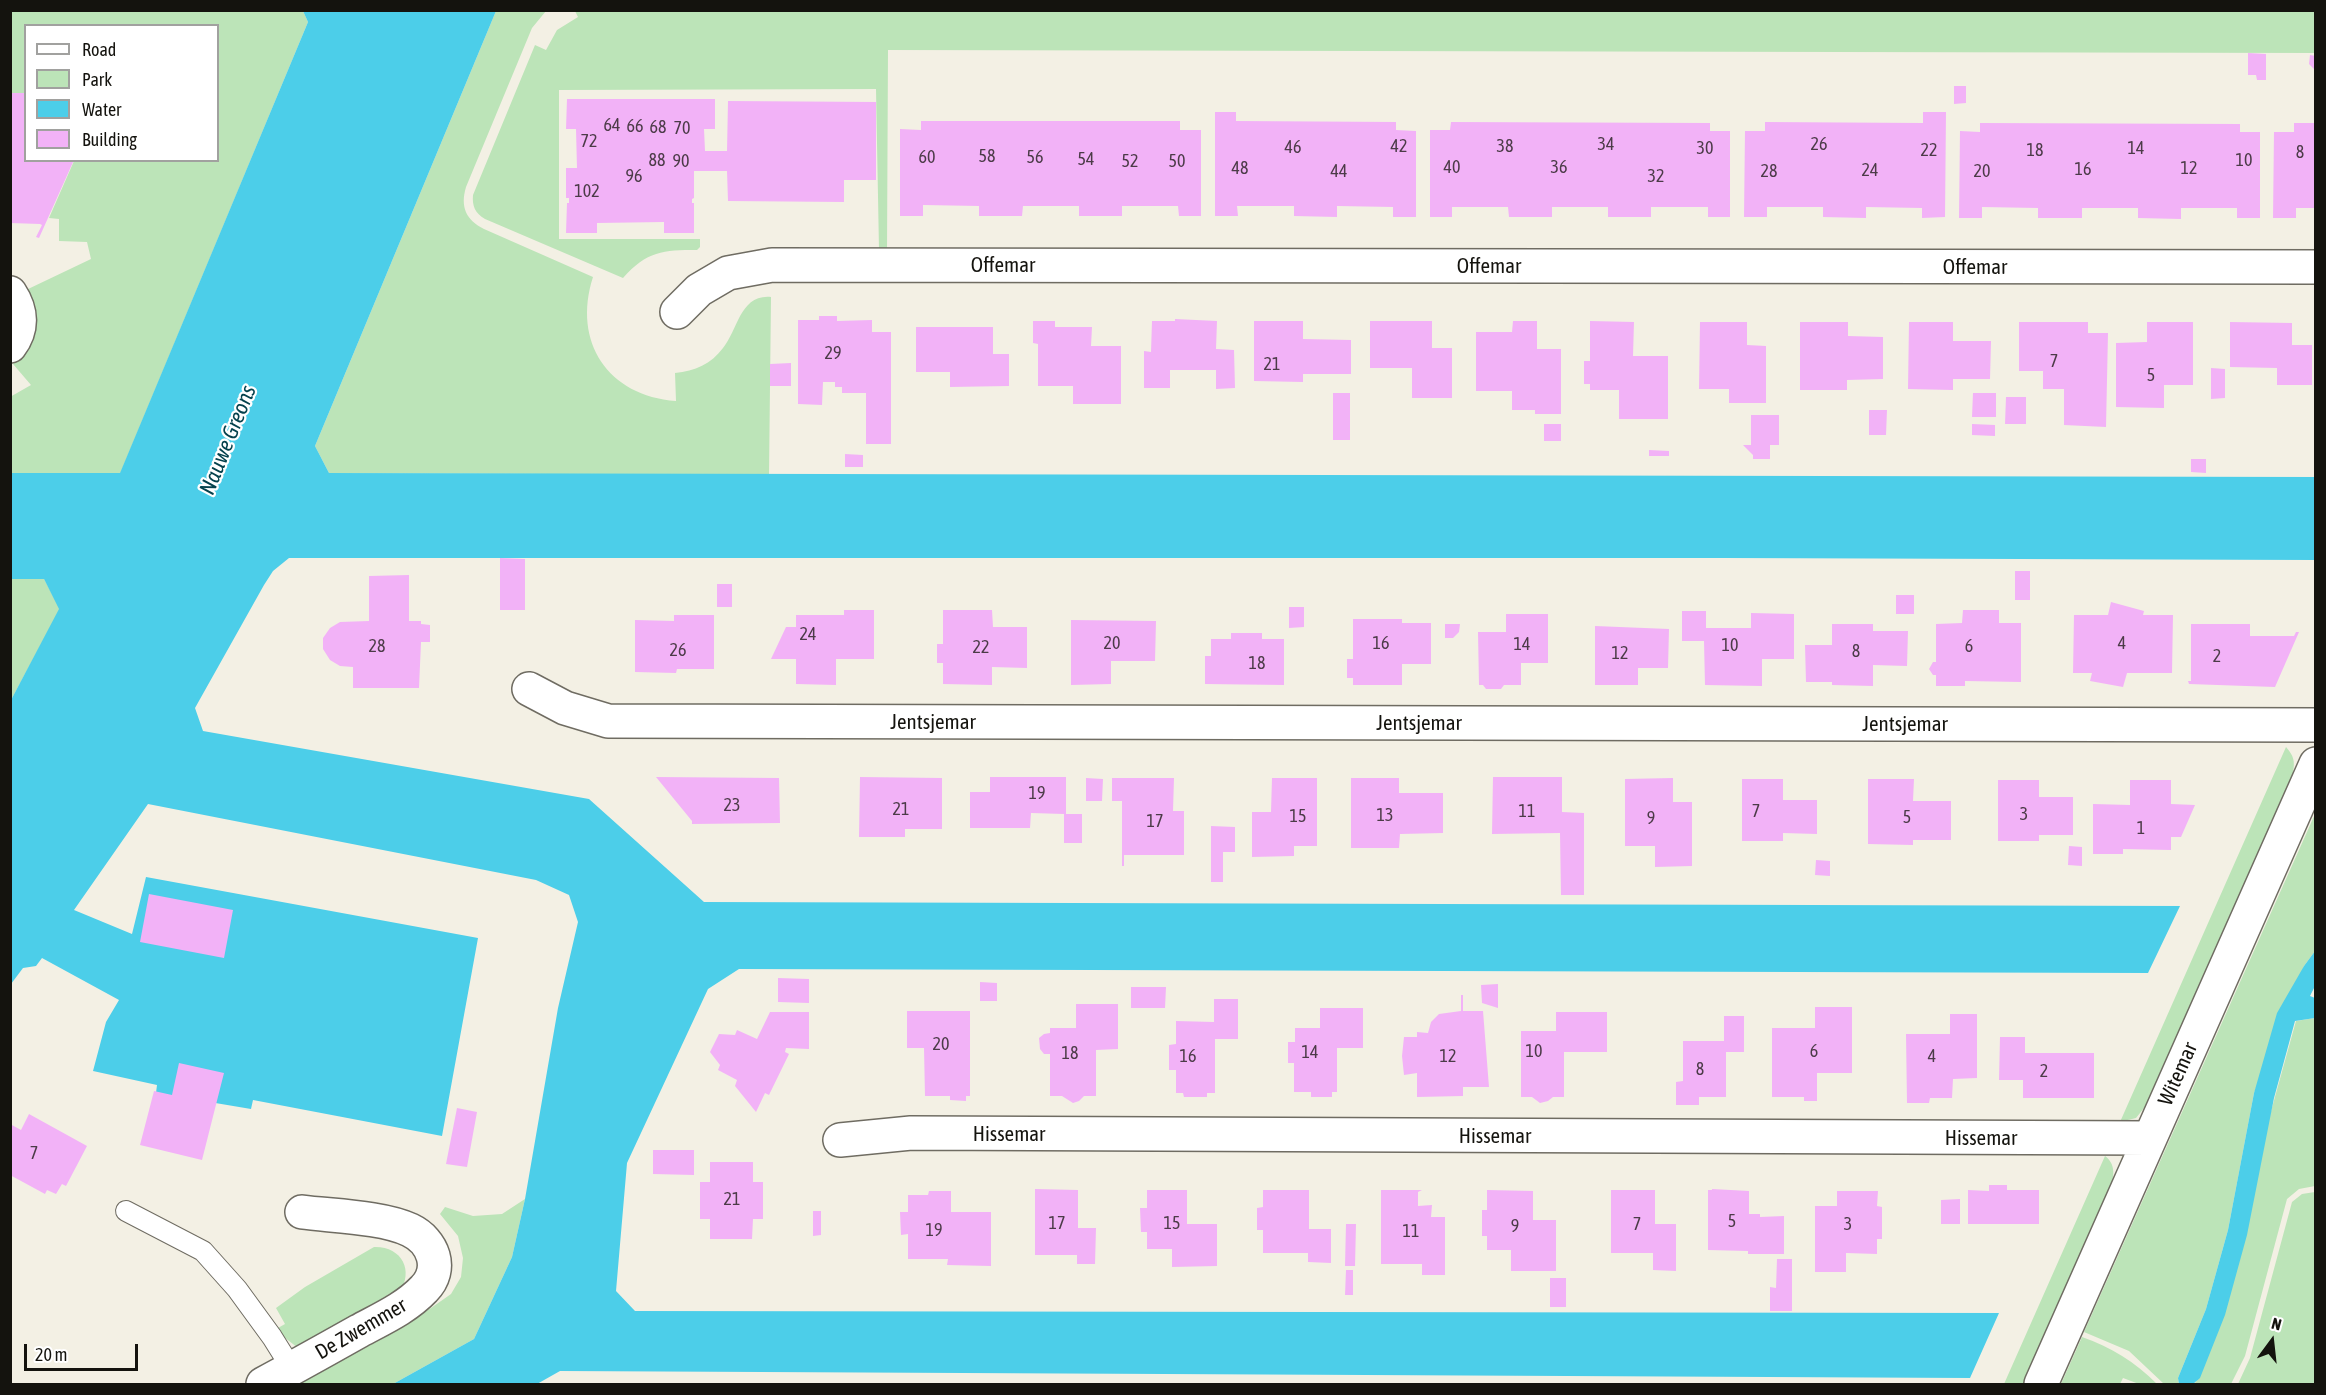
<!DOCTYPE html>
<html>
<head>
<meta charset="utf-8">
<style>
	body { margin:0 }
	#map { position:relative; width:2326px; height:1395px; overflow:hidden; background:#f3f0e4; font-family:"Asap Condensed",sans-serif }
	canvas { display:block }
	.frame { position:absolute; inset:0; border:12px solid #14130e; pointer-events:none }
	.legend { position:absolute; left:24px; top:24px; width:195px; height:138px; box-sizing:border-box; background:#fff; border:2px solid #a1a19f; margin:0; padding:8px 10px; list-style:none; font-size:18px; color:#14130e }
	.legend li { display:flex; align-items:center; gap:12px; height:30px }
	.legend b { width:30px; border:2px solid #a1a19f }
	.north { position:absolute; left:2242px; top:1311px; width:60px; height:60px; -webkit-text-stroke:4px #fff; paint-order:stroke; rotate:15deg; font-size:16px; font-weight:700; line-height:24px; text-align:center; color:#14130e }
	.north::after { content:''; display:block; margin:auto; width:21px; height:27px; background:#14130e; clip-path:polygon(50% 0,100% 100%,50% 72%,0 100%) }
	.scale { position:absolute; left:24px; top:1344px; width:114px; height:27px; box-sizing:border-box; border:3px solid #14130e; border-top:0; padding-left:8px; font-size:18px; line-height:21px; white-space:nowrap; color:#14130e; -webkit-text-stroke:4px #fff; paint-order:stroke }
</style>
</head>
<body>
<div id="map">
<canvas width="2326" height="1395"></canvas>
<div class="frame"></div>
<ul class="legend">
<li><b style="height:8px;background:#fff"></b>Road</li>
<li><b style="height:16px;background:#bce4b8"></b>Park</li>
<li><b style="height:16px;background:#4ccee9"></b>Water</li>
<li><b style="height:16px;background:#f2b2f7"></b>Building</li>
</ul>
<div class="north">N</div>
<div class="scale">20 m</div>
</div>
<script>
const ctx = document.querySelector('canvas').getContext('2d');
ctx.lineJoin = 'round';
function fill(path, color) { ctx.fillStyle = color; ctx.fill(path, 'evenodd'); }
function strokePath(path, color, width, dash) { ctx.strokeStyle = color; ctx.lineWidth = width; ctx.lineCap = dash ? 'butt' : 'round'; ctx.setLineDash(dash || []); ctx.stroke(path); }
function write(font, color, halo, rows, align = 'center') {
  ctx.font = font + ' "Asap Condensed",sans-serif'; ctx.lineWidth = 4.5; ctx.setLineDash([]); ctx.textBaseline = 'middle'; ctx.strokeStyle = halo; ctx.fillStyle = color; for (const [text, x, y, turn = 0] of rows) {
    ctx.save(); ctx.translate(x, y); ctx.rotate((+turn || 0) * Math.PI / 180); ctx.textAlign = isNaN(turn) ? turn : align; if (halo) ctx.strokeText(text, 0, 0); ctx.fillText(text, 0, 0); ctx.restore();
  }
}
fill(new Path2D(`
	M11,11H303L308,22L120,474L11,473L10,397L31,385L13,364L23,353L26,290L91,259L87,242L59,241V219L49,218L74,161L218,160V26H26L25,93H11Z
	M496,11H546L532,28L466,187C460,207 466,220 484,229L593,277C572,342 608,396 676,401L675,373C695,371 711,364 723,348C738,330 740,294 771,297L769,475L329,473L315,446Z
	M575,11H2315V53L888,50L887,251L879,250L876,89L559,90V239H700V247L697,250C663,250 647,251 623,278L485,219C475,213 472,206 473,195L535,45L546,50L557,30L578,17Z
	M11,579H44L60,609L11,700Z
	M2286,747C2294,756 2295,761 2293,773L2148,1103L2136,1118L2120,1122Z
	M2315,814V951L2304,966L2254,1093L2228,1230L2206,1309L2178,1378L2179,1384H2164L2129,1351L2084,1332Z
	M2315,1018V1186L2299,1189L2287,1199L2245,1356L2231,1384H2193L2196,1382L2296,1021Z
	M2105,1156C2116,1164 2114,1176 2111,1187L2024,1384H2004Z
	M2315,1192V1384H2238L2250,1358L2292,1202L2302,1194Z
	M525,1199L512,1257L474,1339L393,1384H294L431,1308L451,1294L461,1277L463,1258L458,1236L440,1214L445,1207L473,1216L502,1214Z
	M374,1247C401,1246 415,1270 399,1293L298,1348L284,1337L278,1328L285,1324L276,1308L305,1287Z
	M2082,1337C2111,1347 2135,1362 2157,1384H2139L2123,1378L2120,1384H2061Z`), '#bce4b8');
fill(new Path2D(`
	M303,11H496L315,446L329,473L2315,477V560L1725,558H289L273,571L264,585L195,708L203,731L589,799L704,902L2180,906L2148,973L739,969L708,989L627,1163L616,1291L635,1311L1999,1313L1970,1378L560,1371L537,1384H393L474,1339L512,1257L525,1199L558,1008L578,922L569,895L536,880L148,804L74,910L132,934L146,877L478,938L442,1136L253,1100L251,1109L156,1093L157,1085L93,1071L106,1022L119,1000L42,958L36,966L23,968L11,984V700L59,609L44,579H11V473H120L308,22Z
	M2315,951V986L2310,996L2315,998V1018L2295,1021L2274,1098L2247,1235L2225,1315L2200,1378L2193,1384H2179L2178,1378L2206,1309L2228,1230L2254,1093L2277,1013L2304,966Z`), '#4ccee9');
fill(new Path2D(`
	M2248,53L2266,54V80H2257L2256,75H2248Z
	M2310,55L2316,56V71L2309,64Z
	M1954,86H1966V103L1954,104Z
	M10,93H26V160H74L39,238L36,237L42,225L40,224L10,223Z
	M567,99H715V129H704L705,151H727L728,101L876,102V180H844V202L728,201L727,171H694V198L692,199V203H694V233H664V222L597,223V233H566L567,203H569V198H566V168H577L576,129H566Z
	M1215,112H1236V121L1396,122V130L1416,131V217H1393V207L1337,206V217L1294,216V206H1237L1238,216H1215Z
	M1923,112H1946L1945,217L1922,218V208L1866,207V218L1823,217V207H1767V217H1744L1745,131H1765V122L1923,123Z
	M921,121H1180V130H1201V216H1179L1178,206H1122V216H1079V206H1023L1022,216H979V206L923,205V216H900V129L921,130Z
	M1451,122L1710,123V131H1730V217H1708V207H1651V217H1608V207H1552V217H1509L1508,207H1452V217H1430V130H1450Z
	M1980,123L2240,124V132H2260V218H2237V208H2181V219L2138,218V208H2082V218H2038V208L1982,207V218H1959L1960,131L1980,132Z
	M2294,123H2316V208H2296V218H2273L2274,132H2294Z
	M819,316H837V321L872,320V332H891V444H866V393H842V387H835V382H823L822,405L798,404V320H819Z
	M1175,319L1217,321L1216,349L1234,350L1235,388L1216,389V370H1170V388H1144V351L1151,352L1152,321H1175Z
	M1033,321H1055V327H1092L1091,346H1121V404H1073V386H1038V344L1033,343Z
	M1254,321H1303V339L1351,340V374H1303V382L1254,381Z
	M1370,321H1432V348H1452V398H1412V368H1370Z
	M1513,321H1537V349H1561V414H1535V410H1512V391H1476V332H1512Z
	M1590,321L1634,322L1633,356H1668V419H1619V390H1590V384H1584V361H1590Z
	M1700,322H1747V345L1766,346V403H1729V389H1699Z
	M1800,322H1848V336L1883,337V379L1847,380V390H1800Z
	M1909,322H1953V341H1991L1990,379H1953V390L1908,389Z
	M2019,322H2088V333H2108L2106,427L2064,425V389H2043V371H2019Z
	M2147,322H2193V385H2164V408L2116,407V343L2147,342Z
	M2230,322L2292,323V345H2312V385H2277V368L2230,367Z
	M916,327H993V354H1009V386L950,387V372H916Z
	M791,363V386H770V364Z
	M2211,368L2225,369V398L2211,399Z
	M1333,393H1350V440H1333Z
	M1973,393H1996V417H1972Z
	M2006,397H2026V424H2005Z
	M1869,410H1887L1886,435H1869Z
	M1751,415H1779V445H1770V459H1753V455L1743,445H1751Z
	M1544,424H1561V441H1544Z
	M1972,424L1995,425V436L1972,435Z
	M1649,450L1669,451V456H1649Z
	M845,454L863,455V467H845Z
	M2191,459H2206V473L2191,472Z
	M500,558L525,559V610H500Z
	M2015,571H2030V600H2015Z
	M409,575V621H421V624L430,625V642H421L419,688H353V667L340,666L330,660L323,649V638L330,628L340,622L369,621V576Z
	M717,584H732V607H717Z
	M1896,595H1914V614H1896Z
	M2111,602L2144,611L2143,615H2173L2172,673H2127L2123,687L2090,681L2092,673H2073L2074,615H2108Z
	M1289,607H1304V627L1289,628Z
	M844,610H874V659H836V685L796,684V659H771L786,627H796V615H844Z
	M943,610H992L993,627H1027V668L992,667V685L943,684V663H937V644H943Z
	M1963,610H1999V623H2021V682L1965,681V686H1936V675H1933L1929,669L1933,662H1936V624L1962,623Z
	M1682,611H1706V628H1751V613L1794,614V659H1762V686L1705,685L1704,641H1682Z
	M1506,614H1548V663H1521V685H1504L1501,689H1486L1483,685H1479L1478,632H1506Z
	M674,615H714V669H677L676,673L635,672V620L674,621Z
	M1353,619H1402V623H1431V664H1402V685H1353V678H1347V659H1353Z
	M1071,620L1156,621L1155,661H1111V684L1071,685Z
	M1445,624H1460L1459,632L1453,638H1445Z
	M1832,624H1873V631H1908L1907,666L1873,665V686L1832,685V682H1806L1805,645H1832Z
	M2191,624H2250V636H2294L2296,632H2299L2275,687L2189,684L2188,681H2191Z
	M1595,626L1669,629L1668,668H1638V685H1595Z
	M1231,633H1262V639H1284V685L1205,684V656H1211V639H1231Z
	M656,777L779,778L780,823L692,824V821Z
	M860,777L942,778V829H905V837H859Z
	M990,777H1066V814H1082V843H1064V814L1031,813L1030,828H970V792H990Z
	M1493,777H1562V812L1584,813V895H1561L1560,833L1492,834Z
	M1086,778L1103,779L1102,801H1086Z
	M1112,778H1174L1173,811H1184V855H1124V866H1122V801H1112Z
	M1272,778H1317V846H1294V856L1252,857V812H1271Z
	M1351,778H1399V793H1443V833L1400,834L1399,848H1351Z
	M1673,778V802H1692V866L1655,867V846H1625V779Z
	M1742,779H1783V800H1817V834L1783,833V841H1742Z
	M1868,779H1914L1913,801H1951V840H1913V845L1868,844Z
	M1998,780H2039V797H2073V835H2039V841H1998Z
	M2130,780H2171V804L2195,805L2181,837H2171V850L2123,849V854H2093V804L2130,805Z
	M1211,826L1235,827V852H1223V882H1211Z
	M2069,846L2082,847V866L2068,865Z
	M1816,860L1830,861V876L1815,875Z
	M149,894L233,910L224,958L140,942Z
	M778,978L809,979V1003L778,1002Z
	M980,982L997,983V1001H980Z
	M1498,984V1008L1482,1003L1481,985Z
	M1131,987H1166L1165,1008H1131Z
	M1461,995H1463V1011H1483L1489,1087H1463V1096L1417,1097V1073L1404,1075L1402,1056L1404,1037H1417V1032L1428,1033L1431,1022L1439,1014L1461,1011Z
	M1214,999H1238V1039H1215V1093H1207V1097H1184L1183,1093H1176V1070H1169V1045L1176,1044V1021L1214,1022Z
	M1076,1004H1118V1049L1096,1050V1096H1084L1079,1101L1073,1103L1062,1096H1050V1054H1044L1040,1049L1039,1038L1044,1034L1050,1033V1028H1076Z
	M1815,1007H1852V1073H1817V1101H1804V1097H1772V1028H1815Z
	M1320,1008H1363V1048H1337V1092H1332V1097H1311V1092H1294V1063H1288V1042H1295V1028H1320Z
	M907,1011H970V1096H966V1101L950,1100V1096H925L924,1048H907Z
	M770,1012H809V1049L786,1048L785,1052L789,1054L769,1095L765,1093L756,1112L735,1086L737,1080L718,1070L720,1065L710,1052L719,1034L735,1035L737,1030L757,1039Z
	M1556,1012H1607V1052H1564V1097H1553L1548,1101L1540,1103L1532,1097H1521V1031H1556Z
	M1950,1014H1977V1078L1953,1079L1952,1098H1930L1929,1103H1907L1906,1034H1950Z
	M1724,1016H1744V1052H1726V1097H1699V1105H1676V1082L1683,1081V1041H1724Z
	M2000,1037H2025V1053H2094V1098H2023V1080H1999Z
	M179,1063L224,1073L202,1160L140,1145L154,1091L172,1095Z
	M457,1108L477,1112L467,1167L446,1164Z
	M29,1114L87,1146L66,1186L62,1184L56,1194L47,1190L45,1194L10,1175V1124L21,1130Z
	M653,1150H694V1175L653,1174Z
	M710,1162H753V1182H763V1219H753L752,1239H710V1219H700V1182H710Z
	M1989,1185H2007V1190H2039V1224H1968V1190L1989,1191Z
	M1035,1189L1078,1190V1228H1096L1095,1264H1077V1255H1035Z
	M1712,1189L1749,1191V1214H1760V1217L1784,1216V1254H1748V1251L1708,1250V1190H1712Z
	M1147,1190H1187V1224H1217V1266L1172,1267V1249H1147V1232H1141L1140,1208H1147Z
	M1263,1190H1309V1229H1331V1263L1308,1262V1253H1263V1230H1257V1208L1263,1207Z
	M1381,1190H1422L1418,1192V1206L1432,1205L1431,1217H1445V1275H1422V1264H1381Z
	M1487,1190L1533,1191V1220H1556V1271H1511V1250H1487V1236H1482V1210H1487Z
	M1611,1190H1655V1224H1676V1271L1653,1270V1253H1611Z
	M929,1191H951V1212H991V1266L947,1265L948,1259H908V1234L901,1235L900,1212H908V1195H928Z
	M1837,1191H1878L1877,1206L1882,1207V1239H1877V1254L1846,1253V1272H1815V1206H1837Z
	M1960,1199V1224H1941V1200Z
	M813,1211H821V1235L813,1236Z
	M1346,1224H1356L1355,1266H1345Z
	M1777,1259H1792V1311H1770V1287L1776,1288Z
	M1346,1270H1353V1295H1345Z
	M1550,1278H1566V1307H1550Z`), '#f2b2f7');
const lane = new Path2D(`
	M126,1211L203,1251L237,1289L272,1337L292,1369`);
const street = new Path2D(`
	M10,293C22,311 23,329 10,346
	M677,312L699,290L728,273L772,265L2316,267
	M529,689L565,708L608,721L2316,725
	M840,1140L911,1133L2150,1138
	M263,1384C295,1367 327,1349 359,1331C381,1319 406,1308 424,1289C444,1269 433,1241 410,1230C383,1217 332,1216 302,1212
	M2041,1384L2316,764`);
strokePath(lane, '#6f6c62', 22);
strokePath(street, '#6f6c62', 36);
strokePath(lane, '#fff', 20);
strokePath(street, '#fff', 33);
write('18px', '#4c3b48', null, [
	["64",612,125],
	["66",635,126],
	["68",658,127],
	["70",682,128],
	["72",589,141],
	["34",1606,144],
	["26",1819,144],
	["42",1399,146],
	["38",1505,146],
	["46",1293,147],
	["30",1705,148],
	["14",2136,148],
	["22",1929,150],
	["18",2035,150],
	["8",2300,152],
	["58",987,156],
	["60",927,157],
	["56",1035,157],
	["54",1086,159],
	["88",657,160],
	["10",2244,160],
	["90",681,161],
	["52",1130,161],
	["50",1177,161],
	["40",1452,167],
	["36",1559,167],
	["48",1240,168],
	["12",2189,168],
	["16",2083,169],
	["24",1870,170],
	["44",1339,171],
	["28",1769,171],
	["20",1982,171],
	["96",634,176],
	["32",1656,176],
	["102",587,191],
	["29",833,353],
	["7",2054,361],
	["21",1272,364],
	["5",2151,375],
	["24",808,634],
	["20",1112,643],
	["16",1381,643],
	["4",2122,643],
	["14",1522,644],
	["10",1730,645],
	["28",377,646],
	["6",1969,646],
	["22",981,647],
	["26",678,650],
	["8",1856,651],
	["12",1620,653],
	["2",2217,656],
	["18",1257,663],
	["19",1037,793],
	["23",732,805],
	["21",901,809],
	["11",1527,811],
	["7",1756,811],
	["3",2024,814],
	["13",1385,815],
	["15",1298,816],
	["5",1907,817],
	["9",1651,818],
	["17",1155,821],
	["1",2141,828],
	["20",941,1044],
	["10",1534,1051],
	["6",1814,1051],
	["14",1310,1052],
	["18",1070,1053],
	["16",1188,1056],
	["12",1448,1056],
	["4",1932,1056],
	["8",1700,1069],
	["2",2044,1071],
	["7",34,1153],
	["21",732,1199],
	["5",1732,1221],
	["17",1057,1223],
	["15",1172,1223],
	["7",1637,1224],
	["3",1848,1224],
	["9",1515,1226],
	["19",934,1230],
	["11",1411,1231]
]);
write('21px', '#14130e', '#fff', [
	["Offemar",1003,265],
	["Offemar",1489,266],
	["Offemar",1975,267],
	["Jentsjemar",933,722],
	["Jentsjemar",1419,723],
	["Jentsjemar",1905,724],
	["Witemar",2178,1074,-66],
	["Hissemar",1009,1134],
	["Hissemar",1495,1136],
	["Hissemar",1981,1138],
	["De Zwemmer",361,1329,-30]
]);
write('italic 22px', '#05424d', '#fff', [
	["Nauwe Greons",228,440,-68]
]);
</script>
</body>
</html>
